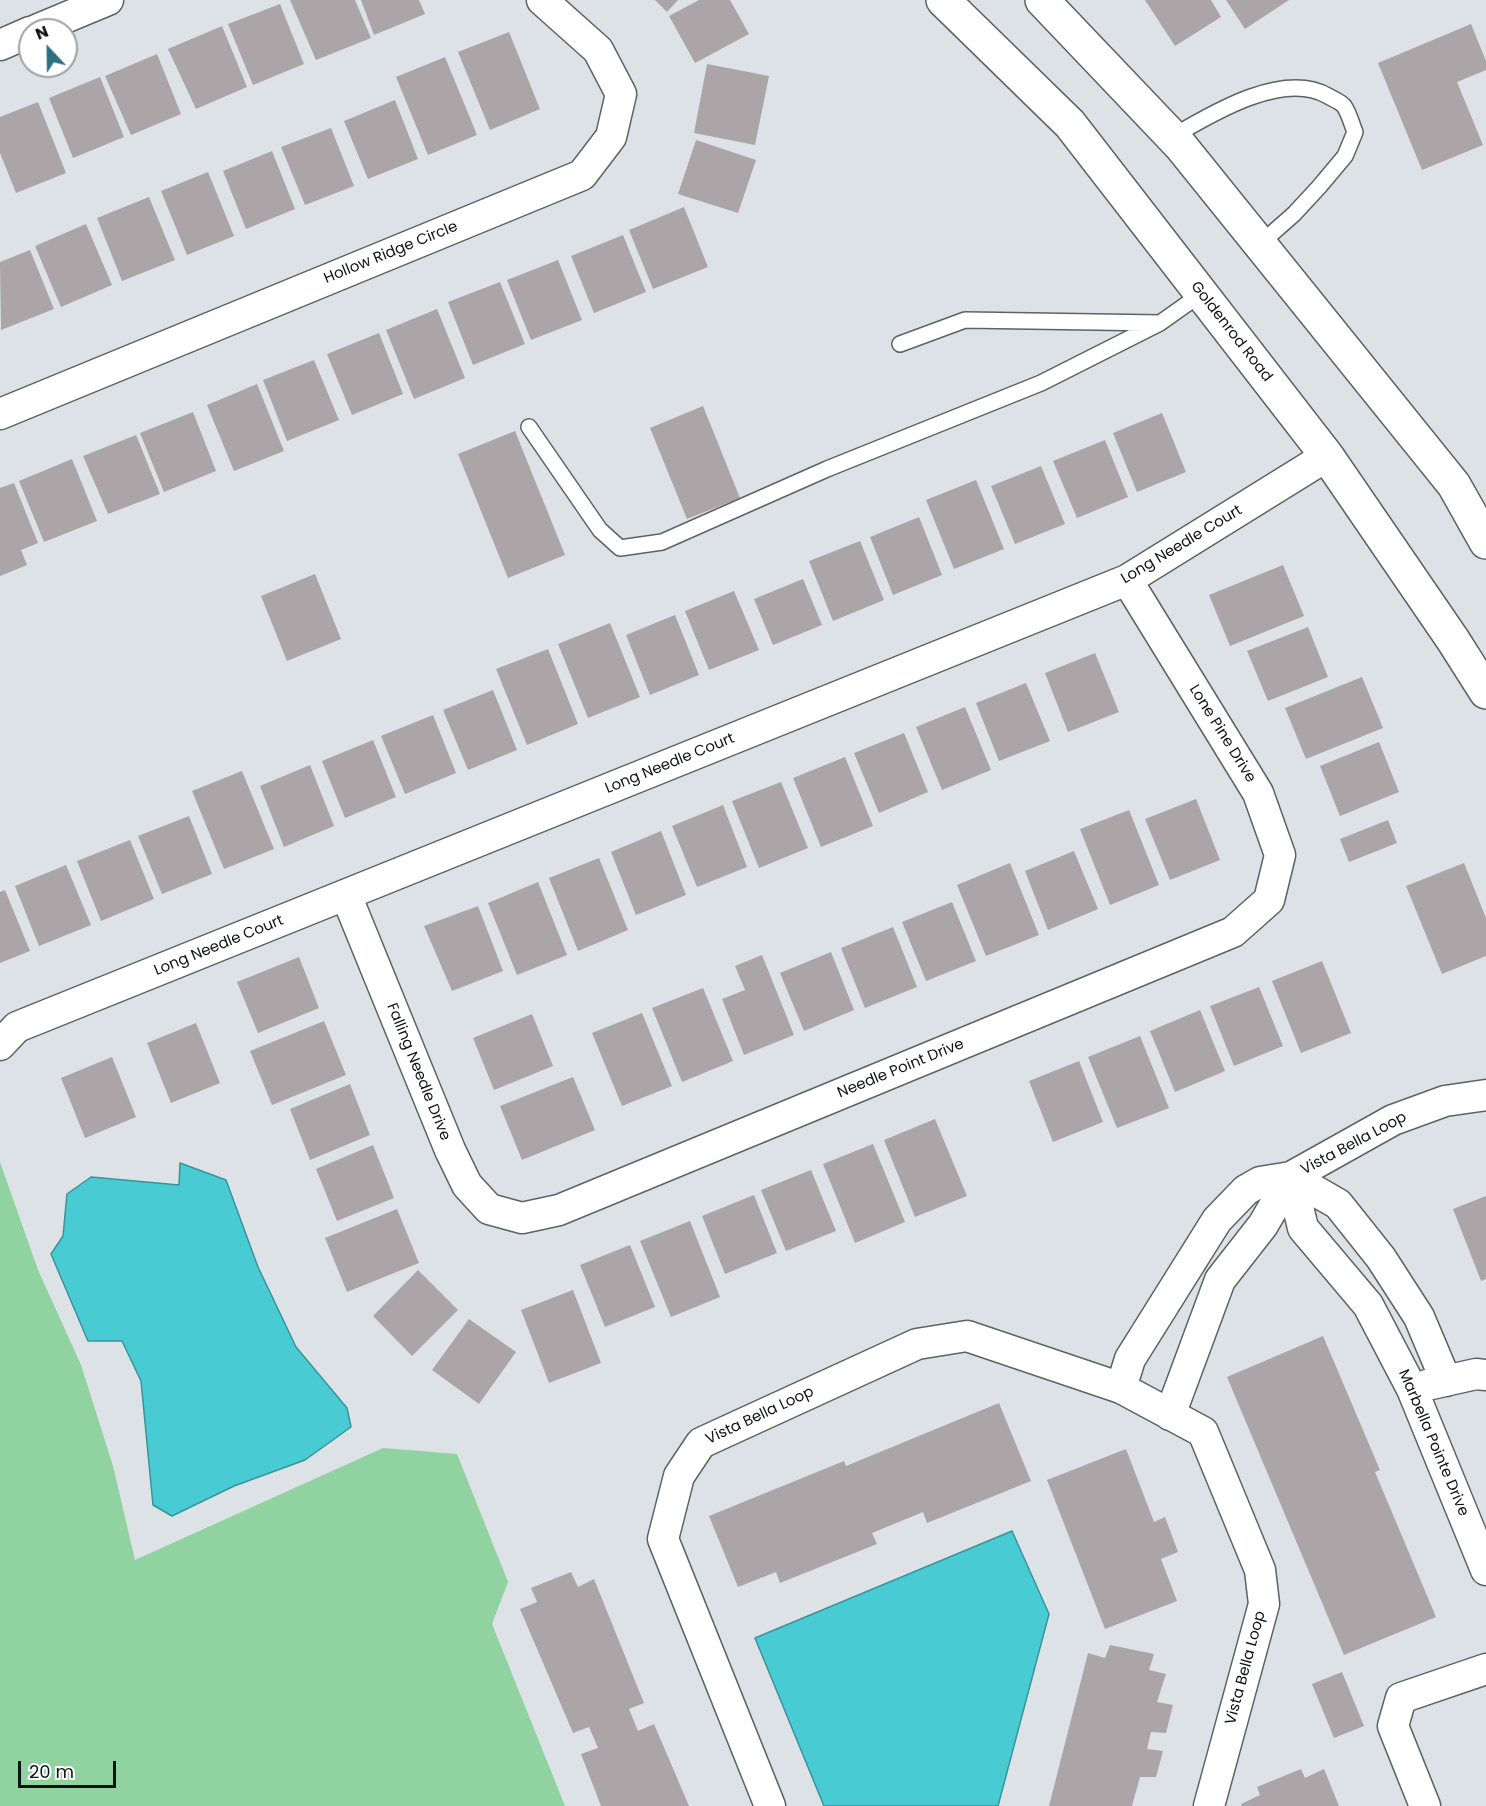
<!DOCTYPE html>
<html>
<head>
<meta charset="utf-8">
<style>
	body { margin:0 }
	#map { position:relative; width:1486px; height:1806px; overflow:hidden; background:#dde2e6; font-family:Poppins,sans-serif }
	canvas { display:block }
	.north { position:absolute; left:18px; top:18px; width:60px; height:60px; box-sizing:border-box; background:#fff; border:2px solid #9fa0a1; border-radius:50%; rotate:338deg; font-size:16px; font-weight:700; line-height:24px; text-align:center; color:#101214 }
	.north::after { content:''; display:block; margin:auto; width:21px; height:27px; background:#2b727e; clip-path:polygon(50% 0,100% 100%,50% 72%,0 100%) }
	.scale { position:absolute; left:18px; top:1761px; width:98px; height:27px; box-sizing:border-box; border:3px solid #101214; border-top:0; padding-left:8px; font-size:18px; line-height:21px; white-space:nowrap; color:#101214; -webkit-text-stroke:4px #fff; paint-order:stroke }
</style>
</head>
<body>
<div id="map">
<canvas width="1486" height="1806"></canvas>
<div class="north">N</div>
<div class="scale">20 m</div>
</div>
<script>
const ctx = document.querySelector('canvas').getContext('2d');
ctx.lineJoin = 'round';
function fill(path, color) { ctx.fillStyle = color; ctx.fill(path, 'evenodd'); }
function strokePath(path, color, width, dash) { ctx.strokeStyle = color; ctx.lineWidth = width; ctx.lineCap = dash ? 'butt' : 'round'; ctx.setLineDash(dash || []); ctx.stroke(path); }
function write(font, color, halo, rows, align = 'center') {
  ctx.font = font + ' Poppins,sans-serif'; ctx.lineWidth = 4.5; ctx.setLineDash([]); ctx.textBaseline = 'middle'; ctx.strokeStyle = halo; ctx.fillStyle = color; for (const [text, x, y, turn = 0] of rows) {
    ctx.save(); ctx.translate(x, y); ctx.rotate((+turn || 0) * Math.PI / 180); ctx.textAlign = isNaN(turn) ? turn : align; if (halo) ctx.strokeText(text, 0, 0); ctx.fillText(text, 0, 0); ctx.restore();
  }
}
fill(new Path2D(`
	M0,1162L38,1270L81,1365L113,1466L135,1560L383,1448L457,1454L508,1582L492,1624L565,1806H0Z`), '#90d2a0');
const water = new Path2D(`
	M180,1163L226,1180L258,1267L296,1347L347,1408L351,1427L305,1460L234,1486L172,1516L153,1505L141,1381L122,1341H88L51,1254L63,1236L67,1194L91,1177L179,1185Z
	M1012,1531L1049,1614L998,1806H824L755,1638Z`);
fill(water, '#49cbd4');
strokePath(water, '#38949a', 1.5);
fill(new Path2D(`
	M290,0H355L371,38L316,60Z
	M361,0H419L425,14L374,35Z
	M655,0H678L667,12Z
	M699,0H730L749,34L695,63L669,16Z
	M1145,0H1211L1221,17L1175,46Z
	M1226,0H1289L1245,29Z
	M280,4L304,64L253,85L228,24Z
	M1471,24L1486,61V70L1457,82L1483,145L1422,170L1378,63Z
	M222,26L247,87L196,109L168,49Z
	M509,32L540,109L490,130L458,52Z
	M157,54L181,114L131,135L105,76Z
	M445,57L477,135L428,155L396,77Z
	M707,64L769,76L755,145L694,133Z
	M100,77L124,137L73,158L49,98Z
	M395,100L418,159L368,179L344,121Z
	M38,102L66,173L16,193L0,153V117Z
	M331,128L354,186L305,205L281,147Z
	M696,140L756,160L738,213L678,194Z
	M272,151L295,209L246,229L223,171Z
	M208,172L234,236L187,255L161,191Z
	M149,197L175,260L122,281L97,218Z
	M684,207L708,267L653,289L629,230Z
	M86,224L112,285L61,307L35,246Z
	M623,235L646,292L594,313L571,256Z
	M30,250L54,309L1,330L0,262Z
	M558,260L582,320L531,340L507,280Z
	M500,282L525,344L473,365L448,302Z
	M437,309L465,378L414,399L386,330Z
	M379,333L403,394L352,415L327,354Z
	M314,360L339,420L287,441L263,380Z
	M257,384L284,451L234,471L207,405Z
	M703,406L740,498L687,519L650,428Z
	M193,412L216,471L164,492L140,433Z
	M1162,413L1186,472L1137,492L1113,433Z
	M515,431L565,555L508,578L458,454Z
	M136,435L160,494L108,514L83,456Z
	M1105,440L1128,497L1077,518L1053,461Z
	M72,459L97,521L44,542L19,481Z
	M1041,466L1065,524L1015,544L991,486Z
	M976,480L1004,549L954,569L926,500Z
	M14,483L38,543L21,550L27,565L0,576V488Z
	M919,517L942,575L893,595L870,537Z
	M860,541L884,600L833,621L809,561Z
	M1283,565L1304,616L1230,646L1209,595Z
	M315,574L341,639L287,661L261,596Z
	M803,579L822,625L773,645L754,599Z
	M734,591L759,650L709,670L685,611Z
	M675,615L699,675L650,695L626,635Z
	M610,623L640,697L588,718L558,644Z
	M1308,627L1328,677L1268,701L1247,651Z
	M548,649L578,724L527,745L496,669Z
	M1095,653L1119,712L1068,732L1045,673Z
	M1362,677L1383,728L1306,759L1285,708Z
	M1026,683L1050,741L999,761L976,703Z
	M493,690L517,750L468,770L443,710Z
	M965,707L991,770L942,790L916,727Z
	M433,715L456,773L405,794L381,736Z
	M904,733L928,792L879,813L854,753Z
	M373,740L396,797L345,818L322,761Z
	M1379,742L1399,792L1340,816L1320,766Z
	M845,757L873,826L821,847L793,778Z
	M310,765L334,826L284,847L260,786Z
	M242,771L274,849L224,869L192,791Z
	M781,782L808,848L759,868L732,801Z
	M1196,799L1220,860L1170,880L1145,819Z
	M723,805L747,867L697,887L672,826Z
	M1129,810L1159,885L1110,905L1080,829Z
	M189,816L212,874L162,894L138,836Z
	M1388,820L1397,843L1349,862L1340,839Z
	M661,831L686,895L636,915L611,852Z
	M130,840L154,899L101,921L77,861Z
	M1074,851L1098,909L1048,930L1025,871Z
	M599,858L628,930L578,951L549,878Z
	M1010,863L1039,935L986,956L957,885Z
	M1464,863L1486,918V956L1442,974L1406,886Z
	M66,865L91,925L39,946L15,886Z
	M538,882L567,955L517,975L488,903Z
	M5,890L30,951L0,963V892Z
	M952,902L976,961L926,981L902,922Z
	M478,906L503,971L452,991L424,926Z
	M893,927L917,987L865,1008L841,948Z
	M831,952L854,1010L804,1031L780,973Z
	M762,955L794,1035L744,1055L722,999L745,990L735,966Z
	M299,957L319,1008L258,1033L237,982Z
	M1322,961L1351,1033L1301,1053L1272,981Z
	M1259,987L1283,1046L1234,1066L1210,1006Z
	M703,988L733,1061L682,1082L652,1008Z
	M1200,1010L1225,1071L1175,1092L1150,1031Z
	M642,1013L672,1086L622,1106L592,1033Z
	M532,1014L553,1066L494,1090L473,1038Z
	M324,1021L346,1075L272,1105L250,1051Z
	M196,1023L220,1083L171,1103L147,1043Z
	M1140,1036L1169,1108L1117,1128L1088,1057Z
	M112,1057L136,1117L85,1138L61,1078Z
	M1079,1061L1103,1122L1053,1142L1029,1081Z
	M573,1077L595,1130L522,1160L500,1106Z
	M350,1084L370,1135L310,1160L290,1109Z
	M935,1119L967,1196L915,1217L884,1140Z
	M873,1144L905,1222L855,1243L823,1164Z
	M373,1145L394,1198L337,1221L316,1169Z
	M811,1170L836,1231L786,1251L761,1190Z
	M754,1195L777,1253L725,1274L702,1216Z
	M1486,1196V1279L1481,1281L1453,1209Z
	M397,1209L419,1263L347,1292L325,1238Z
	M690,1221L720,1297L671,1317L640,1241Z
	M630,1245L655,1307L605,1327L580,1265Z
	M418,1270L458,1310L412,1356L373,1316Z
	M573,1290L601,1363L549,1383L521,1310Z
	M469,1319L516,1352L479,1404L432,1370Z
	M1323,1336L1380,1470L1375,1472L1436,1617L1344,1655L1227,1377Z
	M999,1403L1031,1481L927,1523L923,1512L872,1533L877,1544L780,1583L776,1572L738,1587L709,1516L844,1461L846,1466Z
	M1126,1449L1154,1522L1165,1517L1178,1552L1161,1559L1177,1601L1105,1629L1047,1480Z
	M571,1572L578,1587L594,1579L644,1703L629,1709L638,1731L654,1724L689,1806H601L581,1754L598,1748L589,1727L573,1733L520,1609L537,1602L531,1588Z
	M1110,1645L1154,1654L1149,1670L1166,1674L1157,1702L1173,1705L1166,1733L1151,1732L1147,1749L1163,1751L1156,1777H1140L1132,1806H1049L1088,1653L1105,1658Z
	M1342,1672L1364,1726L1334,1738L1312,1684Z
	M1301,1769L1305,1778L1324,1769L1339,1806H1242L1241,1804L1260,1795L1257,1787Z`), '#aba5a8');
const lane = new Path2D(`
	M1172,137C1211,114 1283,70 1328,96C1333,99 1341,102 1344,106C1349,113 1352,125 1355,132L1345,156L1319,187L1294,214L1260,244
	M900,344L965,320L1160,323L1201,294
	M529,427L600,530L620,548L662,542L827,469L1041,383L1160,323`);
const street = new Path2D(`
	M36,30L108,0
	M0,45L30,32
	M0,414L582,175L611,137L621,94L598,50L542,0
	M346,895L450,1150L467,1185L489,1209L522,1218L559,1210L1233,932L1269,900L1280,855L1258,793L1127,580
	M0,1045L17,1027L1127,580L1327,456
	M1291,1177L1303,1228L1368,1305L1412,1389L1486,1570
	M1291,1177L1338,1204L1381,1258L1419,1317L1446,1381
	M1427,1385L1476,1374L1486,1375
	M1121,1388L1130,1359L1217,1220L1246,1190L1260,1182L1291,1177L1393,1120L1445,1101L1486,1095
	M1170,1415L1220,1280L1263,1225L1291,1177
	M770,1806L663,1539L679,1476L701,1443L917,1344L967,1336L1121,1388L1203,1432L1260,1570L1264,1604L1209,1806
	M1425,1806L1393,1726L1401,1698L1486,1669`);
const secondary = new Path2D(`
	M943,0L1070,124L1327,456L1453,640L1486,692
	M1042,0L1180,145L1454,485L1486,542`);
strokePath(lane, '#5d6265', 18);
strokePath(street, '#5d6265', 33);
strokePath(secondary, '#5d6265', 36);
strokePath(lane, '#fff', 15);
strokePath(street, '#fff', 30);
strokePath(secondary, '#fff', 33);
write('15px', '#101214', '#fff', [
	["Hollow Ridge Circle",391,253,-22],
	["Goldenrod Road",1231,332,52],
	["Long Needle Court",1182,545,-31],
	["Lone Pine Drive",1222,734,58],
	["Long Needle Court",670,764,-22],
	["Long Needle Court",219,946,-22],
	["Needle Point Drive",901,1069,-22],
	["Falling Needle Drive",418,1072,68],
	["Vista Bella Loop",1354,1144,-28],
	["Vista Bella Loop",760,1416,-25],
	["Marbella Pointe Drive",1433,1443,67],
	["Vista Bella Loop",1246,1668,-75]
]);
</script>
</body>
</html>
